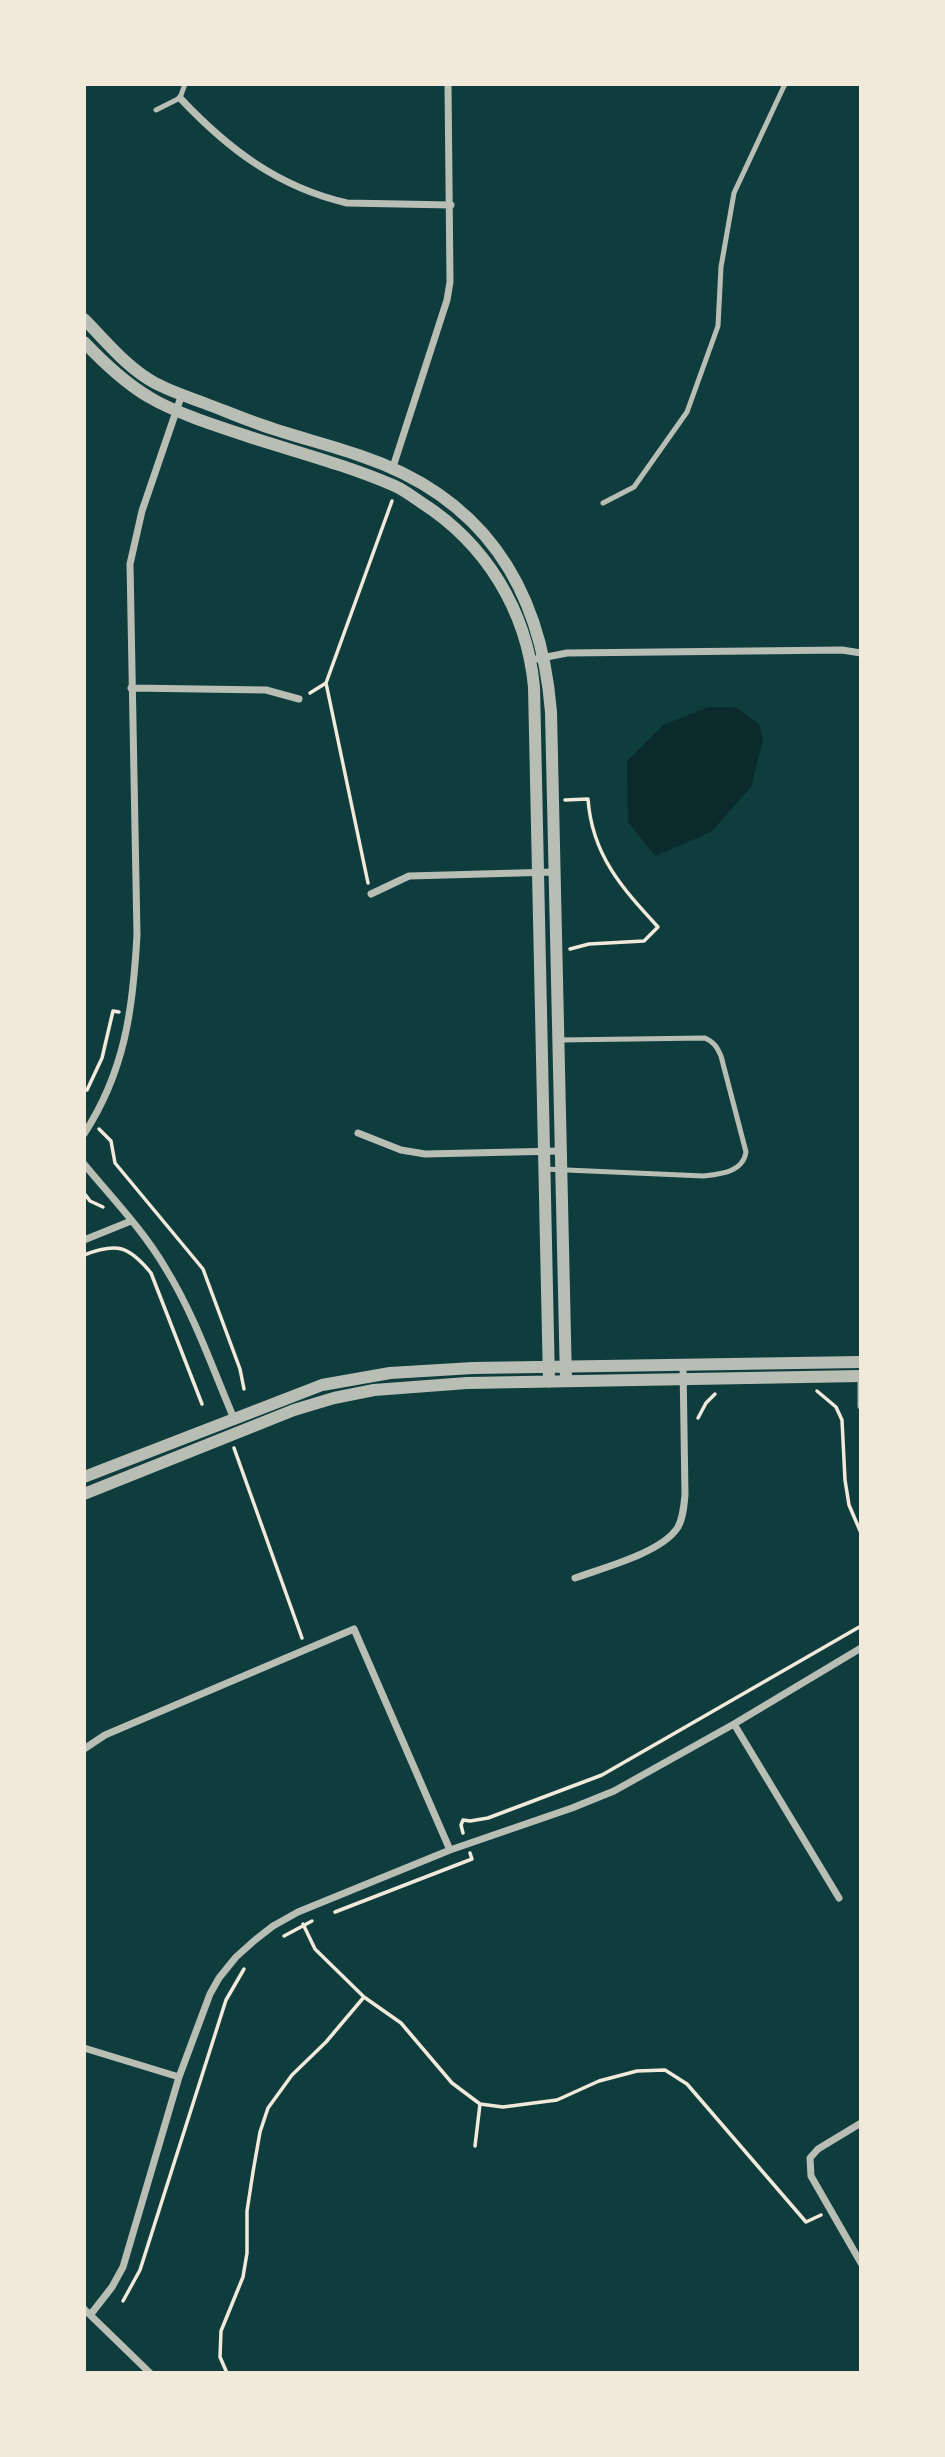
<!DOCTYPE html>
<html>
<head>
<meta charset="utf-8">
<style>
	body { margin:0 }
	#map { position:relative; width:945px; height:2457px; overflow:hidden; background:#0f3d3e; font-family:Figtree,sans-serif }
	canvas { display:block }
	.frame { position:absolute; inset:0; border:86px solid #f1e9da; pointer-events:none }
</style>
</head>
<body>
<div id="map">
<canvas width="945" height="2457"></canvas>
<div class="frame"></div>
</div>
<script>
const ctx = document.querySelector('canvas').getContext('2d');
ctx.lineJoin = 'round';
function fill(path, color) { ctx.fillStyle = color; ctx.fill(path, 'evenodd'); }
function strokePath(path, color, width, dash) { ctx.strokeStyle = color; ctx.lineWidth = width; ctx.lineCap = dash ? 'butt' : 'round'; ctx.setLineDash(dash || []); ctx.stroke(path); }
fill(new Path2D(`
	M709,707H735L759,724L763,739L751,787L711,832L655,856L628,822L627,761L663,725Z`), '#0a2a2b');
strokePath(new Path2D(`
	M310,693L326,683
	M565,800L588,799C592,855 622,888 658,927L644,941L589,944L570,949
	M368,883L326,683L392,501
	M84,1090H87L102,1058L113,1011L119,1012
	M99,1129L111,1141L115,1163L203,1269L240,1369L244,1389
	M84,1193L90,1201L103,1207
	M84,1255C117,1242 129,1246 151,1273L202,1404
	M817,1391L836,1407L842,1420L845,1480L849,1505L861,1533
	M698,1418L706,1403L715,1394
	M234,1448L302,1638
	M463,1833L461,1825L463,1820L470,1821L488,1818L602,1775L861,1626
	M335,1912L472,1859L470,1853
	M303,1924L315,1949L364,1997L401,2023L452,2083L480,2104L503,2107L557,2100L599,2081L637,2071L665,2070L687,2084L806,2222L821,2215
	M284,1936L312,1921
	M475,2146L480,2104
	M123,2301L140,2270L226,2000L244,1969
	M227,2373L220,2357L221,2331L243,2277L247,2253V2211L253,2172L260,2132L268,2108L292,2075L326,2042L364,1997`), '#f1e9da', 3.5);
strokePath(new Path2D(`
	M156,110L180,98L185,84
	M603,503L634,487L687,412L718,326L721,267L734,193L785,84
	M544,1169L704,1176C721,1174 743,1172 746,1152L721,1056C717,1047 714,1042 705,1038L560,1040`), '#b8beb3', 5);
strokePath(new Path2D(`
	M180,98C228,149 278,187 347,203L451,205
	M392,470L447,300L450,282L448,84
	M531,660L567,653L842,650L861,653
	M131,688L266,690L299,699
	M371,894L409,876L555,872
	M358,1133L401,1150L425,1154L560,1151
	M84,1134C125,1071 133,1009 137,935L130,564L142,511L182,394
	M84,1164C112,1198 144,1231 166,1269C195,1316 213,1370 235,1421
	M84,1240L131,1221
	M861,1375V1406
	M575,1578C602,1568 662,1553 678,1527C683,1518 684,1506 685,1495L683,1365
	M734,1724L839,1898
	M84,1749L105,1735L354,1629L450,1850
	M84,2048L179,2077
	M861,2123L818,2149L810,2158L811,2176L861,2263
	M84,2309L150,2373
	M91,2314L112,2287L123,2267L179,2077L210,1994L219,1978L236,1957L255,1940L273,1926L298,1912L450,1850L572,1808L614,1791L734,1724L861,1648`), '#b8beb3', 7);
strokePath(new Path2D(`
	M84,319C106,341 127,368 155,383C170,391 188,397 204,403C223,410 241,418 259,424C292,436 327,444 361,456C483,497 541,586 551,712L566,1381
	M84,342C103,362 125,383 149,397C175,413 223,428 253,438C300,453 349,466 395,486C404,490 413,497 422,503C486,544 527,611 534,687L549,1382
	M84,1477L322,1385L390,1373L473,1368L861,1362
	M84,1494L294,1410L334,1398L374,1390L467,1383L861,1376`), '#b8beb3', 12);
</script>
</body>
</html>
